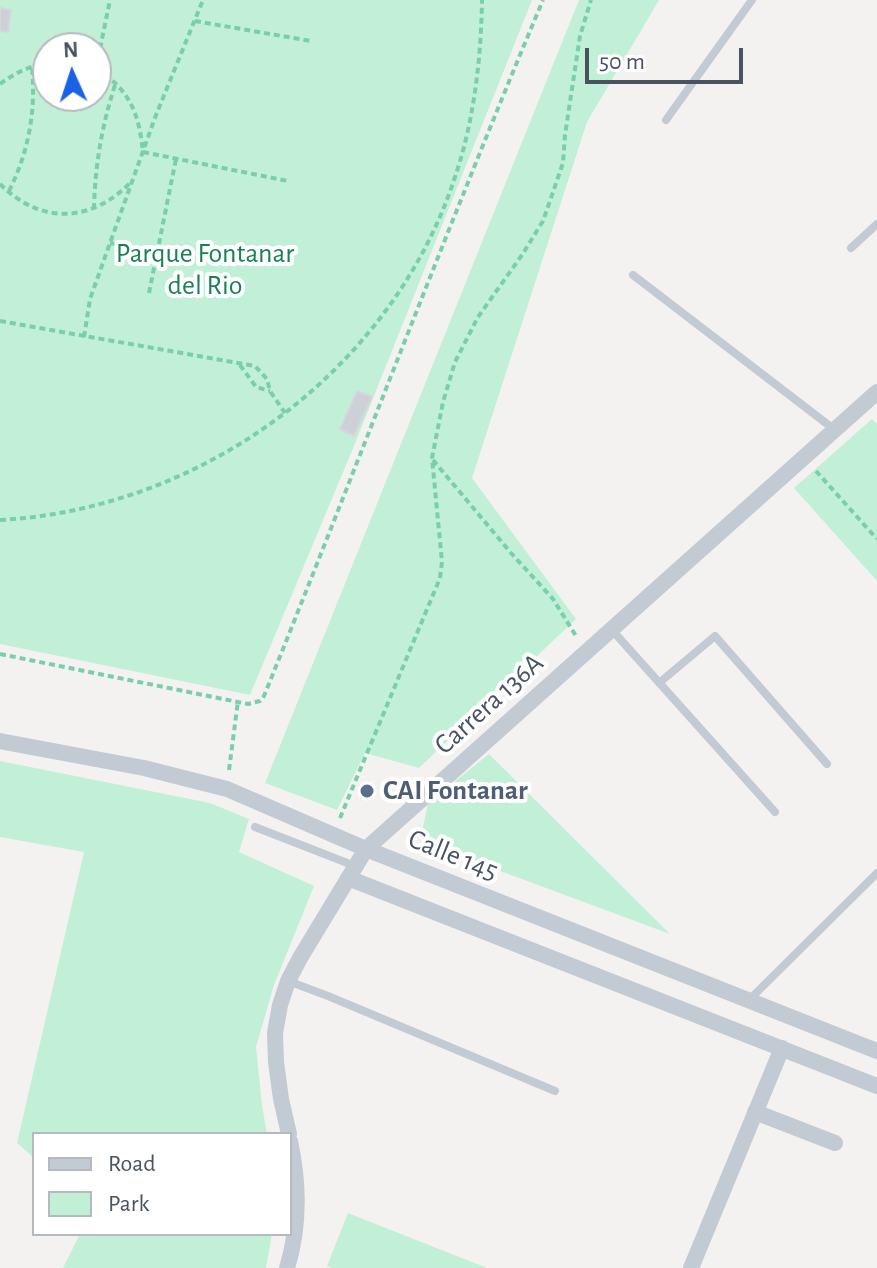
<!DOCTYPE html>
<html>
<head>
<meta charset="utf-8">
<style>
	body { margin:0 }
	#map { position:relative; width:877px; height:1268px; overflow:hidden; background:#f4f2f1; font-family:"Alegreya Sans",sans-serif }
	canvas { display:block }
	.legend { position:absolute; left:32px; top:1132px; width:260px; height:104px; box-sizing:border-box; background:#fff; border:2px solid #b6babf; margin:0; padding:10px 14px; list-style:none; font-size:24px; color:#49535f }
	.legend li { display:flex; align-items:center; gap:16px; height:40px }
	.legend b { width:40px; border:2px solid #b6babf }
	.north { position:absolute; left:32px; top:32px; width:80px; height:80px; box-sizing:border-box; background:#fff; border:2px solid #b6babf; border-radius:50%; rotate:357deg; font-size:22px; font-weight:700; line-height:32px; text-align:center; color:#49535f }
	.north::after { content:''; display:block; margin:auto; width:28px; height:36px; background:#1a62e5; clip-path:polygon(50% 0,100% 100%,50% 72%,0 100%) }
	.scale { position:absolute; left:585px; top:48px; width:158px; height:36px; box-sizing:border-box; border:4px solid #49535f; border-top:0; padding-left:10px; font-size:24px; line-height:28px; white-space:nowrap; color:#49535f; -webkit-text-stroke:6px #fff; paint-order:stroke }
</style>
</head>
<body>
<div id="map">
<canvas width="877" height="1268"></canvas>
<ul class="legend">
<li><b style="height:10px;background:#c2cad3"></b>Road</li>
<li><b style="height:22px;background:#c1f0d7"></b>Park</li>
</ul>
<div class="north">N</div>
<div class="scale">50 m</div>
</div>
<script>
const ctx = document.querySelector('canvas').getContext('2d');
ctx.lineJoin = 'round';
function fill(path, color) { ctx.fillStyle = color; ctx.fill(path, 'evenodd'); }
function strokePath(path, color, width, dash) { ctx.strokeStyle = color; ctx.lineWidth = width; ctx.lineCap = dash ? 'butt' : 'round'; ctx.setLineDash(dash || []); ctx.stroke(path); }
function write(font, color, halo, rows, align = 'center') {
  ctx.font = font + ' "Alegreya Sans",sans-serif'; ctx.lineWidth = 8; ctx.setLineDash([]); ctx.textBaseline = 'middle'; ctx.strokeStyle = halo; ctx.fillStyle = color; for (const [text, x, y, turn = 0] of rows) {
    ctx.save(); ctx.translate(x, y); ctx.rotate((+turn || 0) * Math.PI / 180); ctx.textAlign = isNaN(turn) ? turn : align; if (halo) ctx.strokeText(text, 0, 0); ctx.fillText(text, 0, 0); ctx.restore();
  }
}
fill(new Path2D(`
	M0,0H532L354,446L250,695L0,644ZM48,48H96V96H48Z
	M579,0H659L587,122L472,478L576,619L419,768L365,753L337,810L265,783Z
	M872,419L877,424V581L794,488Z
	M489,754L670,934L433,846L426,837L423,827L428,803Z
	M0,761L210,803L249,819L239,852L314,886L274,985L256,1047L262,1105L267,1134H34V1158L17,1143L84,852L0,837Z
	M348,1213L487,1268H332L327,1266Z
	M80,1234H272L266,1268H63Z`), '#c1f0d7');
const building = new Path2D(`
	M0,8L11,10L8,32L0,31Z
	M357,391L372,397L354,436L340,429Z`);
fill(building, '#cdd0d7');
strokePath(building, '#d6d7dd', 2);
strokePath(new Path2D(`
	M195,21L311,41
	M96,68L110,0
	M96,69C130,89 139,114 143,152L288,181
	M0,84C15,73 29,66 48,63
	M0,184C41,225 91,223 131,182
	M9,191C29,151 36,111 32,66
	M94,209C95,165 102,124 116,82
	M110,243L157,253
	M149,293L176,159
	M0,321L255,366L267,379L270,391L285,413
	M84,337L90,299L110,243L156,115L203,0
	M240,365L256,387L270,391
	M433,460L511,553L553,599L576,636
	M816,471L877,539
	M0,520C201,509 390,372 454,180C474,122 481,60 482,0
	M0,654L248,704L260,701L264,696C358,464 446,230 543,0
	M229,770L238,701
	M340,818L440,578L442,562L432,458L443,402L455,362L478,317L522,255L543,221L563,163L565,135L580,36L591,0`), '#79ceab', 4, [6, 4]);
strokePath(new Path2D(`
	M666,120L752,0
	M851,248L877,224
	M633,275L835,430
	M612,630L775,812
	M659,683L715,636L827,764
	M255,827L355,866
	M288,981L328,996L555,1091
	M749,1000L877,873`), '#c2cad3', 8);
strokePath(new Path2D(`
	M0,741L144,768L227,789L366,849L877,1051
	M348,878L877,1086
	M755,1112L835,1143
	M289,1134L281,1099L276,1062L275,1033L280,1005L288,981L300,958L366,849L877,392
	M287,1268C300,1226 299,1183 290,1141
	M691,1268L782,1048`), '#c2cad3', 16);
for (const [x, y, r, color] of [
	[367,791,8,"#5c6f8a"]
]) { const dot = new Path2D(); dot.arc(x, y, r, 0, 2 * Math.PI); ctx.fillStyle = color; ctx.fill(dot); strokePath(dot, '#fff', 3); }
write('28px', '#188256', '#fff', [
	["Parque Fontanar",205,254],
	["del Rio",205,286]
]);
write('28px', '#49535f', '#fff', [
	["Carrera 136A",489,704,-42],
	["Calle 145",453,855,22]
]);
write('bold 28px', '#4e5e75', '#fff', [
	["CAI Fontanar",383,791]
], 'left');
</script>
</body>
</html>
